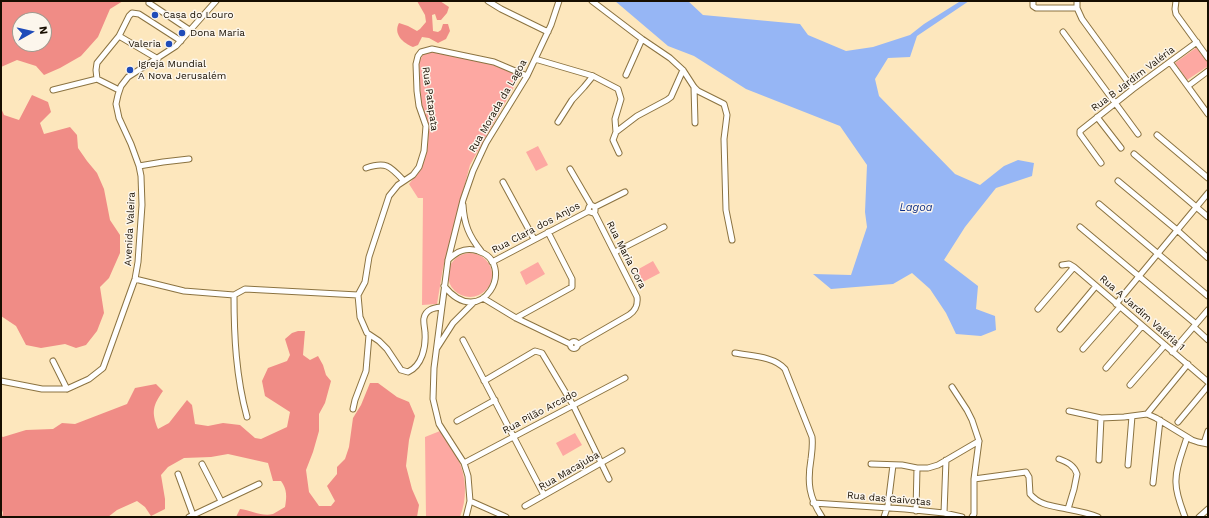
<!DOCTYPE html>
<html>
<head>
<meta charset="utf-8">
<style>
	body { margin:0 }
	#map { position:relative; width:1209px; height:518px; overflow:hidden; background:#fde7bd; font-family:"Work Sans",sans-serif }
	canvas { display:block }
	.frame { position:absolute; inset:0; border:2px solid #170e00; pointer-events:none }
	.north { position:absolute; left:12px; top:12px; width:40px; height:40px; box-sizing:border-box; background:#fcf6ec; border:1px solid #a0998e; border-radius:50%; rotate:82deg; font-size:11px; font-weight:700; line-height:16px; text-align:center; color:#170e00 }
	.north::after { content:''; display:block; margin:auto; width:14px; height:18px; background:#204cb9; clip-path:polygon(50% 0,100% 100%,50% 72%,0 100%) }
</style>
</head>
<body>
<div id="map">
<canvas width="1209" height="518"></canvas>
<div class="frame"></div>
<div class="north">N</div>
</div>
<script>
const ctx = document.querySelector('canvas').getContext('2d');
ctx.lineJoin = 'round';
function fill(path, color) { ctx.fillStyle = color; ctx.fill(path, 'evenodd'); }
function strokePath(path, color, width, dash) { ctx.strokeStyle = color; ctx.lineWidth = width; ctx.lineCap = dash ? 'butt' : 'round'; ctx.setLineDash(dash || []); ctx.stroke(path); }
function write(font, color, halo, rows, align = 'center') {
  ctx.font = font + ' "Work Sans",sans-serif'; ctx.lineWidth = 3; ctx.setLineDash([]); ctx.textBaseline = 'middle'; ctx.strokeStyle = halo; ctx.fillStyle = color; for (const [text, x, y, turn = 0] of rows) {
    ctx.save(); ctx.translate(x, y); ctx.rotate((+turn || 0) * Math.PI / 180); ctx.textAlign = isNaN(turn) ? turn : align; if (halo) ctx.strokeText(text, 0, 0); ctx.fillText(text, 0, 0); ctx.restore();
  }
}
fill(new Path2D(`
	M1197,47L1208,62V66L1187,80L1175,63Z
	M428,51L495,65L516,72L519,78L470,165L443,268L437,304L422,305L423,198H418L409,184L420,170L426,150L427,121L421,106L419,62L423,55Z
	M538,146L548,165L536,171L526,152Z
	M448 275a22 22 0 1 1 44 0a22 22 0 1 1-44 0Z
	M653,261L660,273L641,283L635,271Z
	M538,262L545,274L526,285L520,272Z
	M440,431C446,440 453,449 458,459C467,477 467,499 460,517H426L425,437Z
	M575,433L582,445L563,456L556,443Z`), '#fda8a2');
fill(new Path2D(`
	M1,1H123L110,9L98,37L81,56L60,68L44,75L36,66L17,60L1,67ZM20,20H44V44H20Z
	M417,1H440L449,7L447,13L441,20H437L435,14L432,15L433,31L438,32L441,30L443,24H448L450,31L446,39L438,43L429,38L422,37L418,45L413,47C403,43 393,34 399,23L408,26L417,31L420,29L426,22L425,15Z
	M32,95L48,102L51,112L40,123L44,134L70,127L77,135L78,148L87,161L97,173L104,189L110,220L120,235V253L109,278L100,287L104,313L97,331L86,345L76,348L65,344L41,348L26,345L16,326L1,316V108L4,115L19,120Z
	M298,331H305L303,355L310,360L318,356L323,365L326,375L331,381L325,403L319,414V431L313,452L306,470L309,492L319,506H331L335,501L327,486L337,474V467L345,459L349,447L353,418L361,405L370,383H378L397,397L409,402L415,416L409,440L406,466L412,489L419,505L417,517H236L240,509C251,510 262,517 273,514C277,512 281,509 285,507C287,497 287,489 281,481H273L268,463L228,454L211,457L184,458L168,467L161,475L165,499V509L151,516L145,507L137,501L117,510L108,517H2L3,513L1,507V436L3,437L26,430L53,429L62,423L75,424L127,404L135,388L156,384L163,391C153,405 151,412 158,429L169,423L187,400L192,405L195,424L208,426L223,423L240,425L255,438L261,439L287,427L290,412L265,396L262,381L268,368L287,361L290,355L285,339L292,333Z`), '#f08c86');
fill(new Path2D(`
	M615,1H688L703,15L800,24L808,35L846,51L873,47L910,35L924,24L959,2L969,1L917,36L910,57L888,58L875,79L879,96L955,174L980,185L1004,166L1018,160L1034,163L1032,176L996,188L965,227L944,260L978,286L976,309L995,316L996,330L981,336L956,334L946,313L930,289L912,273L893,284L831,289L813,274L851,275L867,227L865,212L867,165L840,126L746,89L694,56L668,46Z`), '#96b6f5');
const minor = new Path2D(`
	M488,1L501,9L548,32
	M592,1L642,39L670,58L683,70L694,87L698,91L724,104L727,115L724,139L726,210L732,240
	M1033,1V6L1036,8H1077
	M1077,1V8L1082,19L1133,89
	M1176,1L1175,9L1176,14L1208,58
	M149,3L191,31
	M1063,32L1138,134
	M119,36L158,59
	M535,59L593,76L618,89L621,99L615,119L616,132L613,140L619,153
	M1170,62L1208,114
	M626,75L642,39
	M97,79L96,70L97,63L119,36L129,16L132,13L139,14L181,41
	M97,79L119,90
	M1188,86L1208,71
	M694,87L695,123
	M53,90L97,79
	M1097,117L1121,148
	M558,122L572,100L584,87L593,76
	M616,132L637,116L667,100L671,97L683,70
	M1157,135L1208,178
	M1134,154L1208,217
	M1101,163L1080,134V131L1133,89L1197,42
	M139,166L163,162L189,159
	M366,168C386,161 390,166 404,181
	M570,169L591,205L595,207V211L593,213L590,212L588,210L589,207L591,205
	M1118,181L1177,230L1208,258
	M503,182L534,239
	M1099,204L1208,296
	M463,205C464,224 469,236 481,251
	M595,207L625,192
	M1080,227L1196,324
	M615,252L664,227
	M492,262L589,211
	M1062,265L1069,264L1074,267L1208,382
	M135,279L184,291L234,295L245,289L358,295
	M444,286C482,333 518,263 478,251C466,247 457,251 448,260
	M234,295C234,336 236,377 247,417
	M483,298L516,318L570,344
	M1116,304L1208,193
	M441,307C434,308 426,309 424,318C423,322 425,329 425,333C426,347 422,366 408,372L401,370L387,349L379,341L367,333L360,317L358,295L365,282L369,257L389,196L398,185L413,175L419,167L424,151L426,126L419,106L417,91L416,64L418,56L421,52L432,49L494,62L527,76
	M1038,309L1074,267
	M516,318L572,287V279L548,232
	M1194,327L1208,340
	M1060,329L1096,286
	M463,340L544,495
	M570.5 345a3.5 3.5 0 1 1 7 0a3.5 3.5 0 1 1-7 0Z
	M577,345L629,315C636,310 638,305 637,297L594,212
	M437,348L453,323L474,302
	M1083,349L1120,307
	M1172,352L1208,310
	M735,353C750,356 774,356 785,369L812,437C813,445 812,451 811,459C807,483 809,497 822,517
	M53,361L67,389
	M1106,368L1142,326
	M1,381L42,389H67L89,379L103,368L135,279L138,262L142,205L141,176L139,166L131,144L119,118L116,104L118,95L121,86L128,77L176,46L216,1
	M484,381L535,351L542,353L573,405L609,479
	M1130,385L1165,345
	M952,387L967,410L972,420L979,441L974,479V514L972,517
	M353,409L355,400L366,371L369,335
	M1069,411L1101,418L1124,417L1147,414L1156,418L1192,440L1198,442L1208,444
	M1147,414L1188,364
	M457,421L495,400
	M1178,422L1208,386
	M1204,443L1208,431
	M1059,459C1067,462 1074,465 1077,474L1074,489L1068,509
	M1099,460L1101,418
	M464,463L625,378
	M202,464L221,501
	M871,464L902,465L917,468H928L938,465L979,441
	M1128,465L1132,416
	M178,474L193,515
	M974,479L1026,472L1029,477L1030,494C1040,506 1054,506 1067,509C1077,511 1088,513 1098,517
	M1153,483L1160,420
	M470,501L506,517
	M813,503L905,509L944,513L962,517
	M525,506L622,451
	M916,511L917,468
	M944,513L946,460
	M189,517L259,484
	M466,517L470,501L468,476L464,463L439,424L433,399L434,368L448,260L463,200L473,171L486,143L527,76L551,25L559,1
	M884,517L888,505L893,465
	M1185,517C1181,506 1176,494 1176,483C1175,468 1183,451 1187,437
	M1199,517L1208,509`);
strokePath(minor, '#8b7341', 7);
strokePath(minor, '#fff', 5);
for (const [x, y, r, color] of [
	[155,15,4,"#204cb9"],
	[182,33,4,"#204cb9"],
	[169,44,4,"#204cb9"],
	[130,70,4,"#204cb9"]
]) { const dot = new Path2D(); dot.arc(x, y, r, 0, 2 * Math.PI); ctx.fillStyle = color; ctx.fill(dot); strokePath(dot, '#fcf6ec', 1.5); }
write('10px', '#170e00', '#fcf6ec', [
	["Casa do Louro",163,15],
	["Dona Maria",190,33],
	["Valeria",161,44,"right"],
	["Igreja Mundial",138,64],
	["A Nova Jerusalém",138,76]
], 'left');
write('10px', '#170e00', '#fcf6ec', [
	["Rua B Jardim Valéria",1133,79,-37],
	["Rua Patapata",430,99,82],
	["Rua Morada da Lagoa",498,106,-60],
	["Rua Clara dos Anjos",536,228,-28],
	["Avenida Valeira",130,229,-87],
	["Rua Maria Cora",626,255,63],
	["Rua A Jardim Valéria 1",1142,313,41],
	["Rua Pilão Arcado",540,412,-28],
	["Rua Macajuba",569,471,-30],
	["Rua das Gaivotas",889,499,5]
]);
write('italic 11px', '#0c2e87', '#fcf6ec', [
	["Lagoa",916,208]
]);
</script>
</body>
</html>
